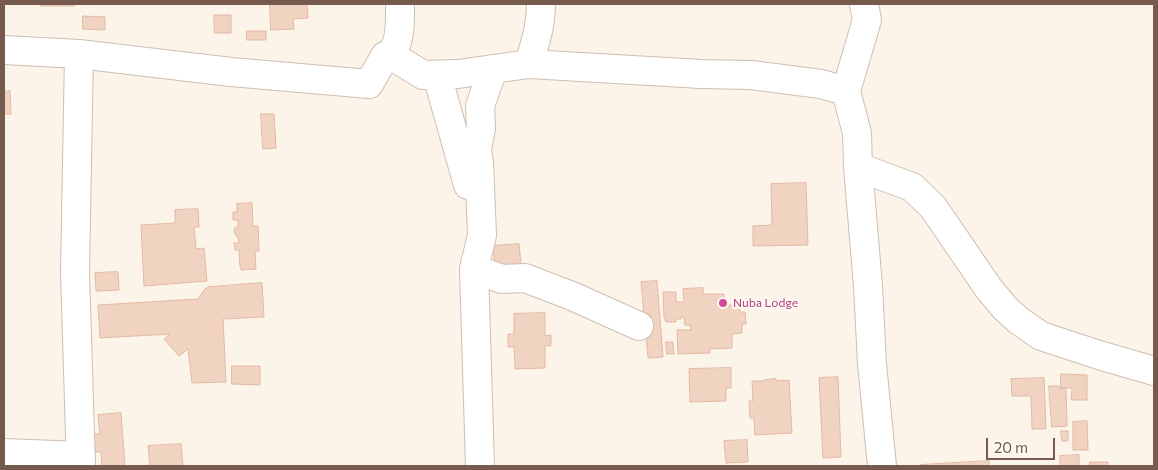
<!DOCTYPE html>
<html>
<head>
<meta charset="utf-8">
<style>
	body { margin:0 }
	#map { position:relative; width:1158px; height:470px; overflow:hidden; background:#fcf4e9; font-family:Commissioner,sans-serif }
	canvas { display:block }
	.frame { position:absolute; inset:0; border:5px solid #755a4d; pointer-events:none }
	.scale { position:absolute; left:986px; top:438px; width:69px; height:22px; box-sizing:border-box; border:2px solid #755a4d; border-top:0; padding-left:6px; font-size:15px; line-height:18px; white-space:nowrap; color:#755a4d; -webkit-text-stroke:4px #fef8ef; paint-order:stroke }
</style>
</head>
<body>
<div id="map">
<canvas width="1158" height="470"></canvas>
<div class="frame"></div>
<div class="scale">20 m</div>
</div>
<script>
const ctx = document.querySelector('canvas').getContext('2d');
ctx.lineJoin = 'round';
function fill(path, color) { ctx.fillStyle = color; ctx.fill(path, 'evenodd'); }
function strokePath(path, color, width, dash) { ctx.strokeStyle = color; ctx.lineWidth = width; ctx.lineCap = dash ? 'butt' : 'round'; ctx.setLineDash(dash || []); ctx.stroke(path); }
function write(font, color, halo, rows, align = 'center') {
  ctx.font = font + ' Commissioner,sans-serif'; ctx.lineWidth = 4.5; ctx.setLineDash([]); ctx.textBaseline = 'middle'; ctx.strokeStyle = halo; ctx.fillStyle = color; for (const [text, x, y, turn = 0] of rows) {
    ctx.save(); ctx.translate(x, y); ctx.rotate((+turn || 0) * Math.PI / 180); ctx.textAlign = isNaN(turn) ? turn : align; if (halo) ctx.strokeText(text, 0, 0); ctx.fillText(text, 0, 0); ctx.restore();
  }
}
const building = new Path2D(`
	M41,4H75V6H41Z
	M270,4H307L308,18L293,19L294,29L271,30Z
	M214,15H231V33H215Z
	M83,16L105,17V30L83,29Z
	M247,31H266V40H247Z
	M10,91L11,114H4V92Z
	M261,114H274L276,148L263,149Z
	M806,183L808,245L753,246V226L772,225L771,184Z
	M252,203L253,226H258L259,251H255L256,269L241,270V267H240L239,250H235L234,243H239L238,237L236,236L234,231L235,228L238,227V220H233V212H237V204Z
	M198,209L199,227H194L196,249L204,248L207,281L144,286L141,225L175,223V210Z
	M519,244L521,264L495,267L493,246Z
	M118,272L119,290L96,291L95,273Z
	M657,281L663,357L648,358L641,282Z
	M262,283L264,317L223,319L226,382L192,383L188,349L179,356L164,339L170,334L100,338L98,305L198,299L204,290L208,287Z
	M703,288V294H724V305H740V312H745L746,324H742V333L732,334V348L710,349V353L678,354L677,330H691L690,325H685L684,317H681V319H676V322H666L665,318H664L663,292H676V302H684L683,289Z
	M545,313V336L551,335V346H545V368L515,369L514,347H508V334H514V314Z
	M666,342H673L674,354H667Z
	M232,366H260V385L232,384Z
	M731,368V388H726V401L690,402L689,369Z
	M1061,374L1087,375V400H1071L1072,388H1061Z
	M838,377L841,457L823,458L819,378Z
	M1044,378L1046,429H1032L1031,396H1012L1011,379Z
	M776,379V381L789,380L792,433L755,435L754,418H750L749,401H753L752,381H765V380Z
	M1049,386H1059V389L1066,388L1067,426L1052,427Z
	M121,413L125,466H102L101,452H93L92,434H100L98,415Z
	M1087,421L1088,450H1073V422Z
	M1061,431H1068V441H1062Z
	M747,440L748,462L726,463L724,441Z
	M181,444L183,466H150L148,446Z
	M1079,455V466H1060V456Z
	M989,461V466H920V465Z
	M1090,462H1108V466H1090Z`);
fill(building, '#f0d3c1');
strokePath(building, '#e2b9a3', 1);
const minor = new Path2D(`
	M864,4L867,20L846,91L857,133L858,167L868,286L872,364L882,466
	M4,50L79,54L231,72L369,84L385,56C402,50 400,19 400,4
	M79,54L75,273L81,466
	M389,54L423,75L458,74L529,64L701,74L751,75L821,84L846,91
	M529,64C535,44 541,25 541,4
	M437,75L468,185
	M858,167L912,187L933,207L989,289L1005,308L1018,320L1041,336L1099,355L1154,371
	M474,269L502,279L525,278L572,296L639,326
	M4,453L81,456
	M480,466L474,269L482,235L479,162L477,150L481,128L480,106L493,69`);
strokePath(minor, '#cfbeb1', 30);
strokePath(minor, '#fff', 28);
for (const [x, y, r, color] of [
	[723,303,5,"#d1479c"]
]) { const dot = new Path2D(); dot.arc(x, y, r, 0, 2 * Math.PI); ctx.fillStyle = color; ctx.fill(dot); strokePath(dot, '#fef8ef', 2); }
write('12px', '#b23c85', '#fef8ef', [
	["Nuba Lodge",733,303]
], 'left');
</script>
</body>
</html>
